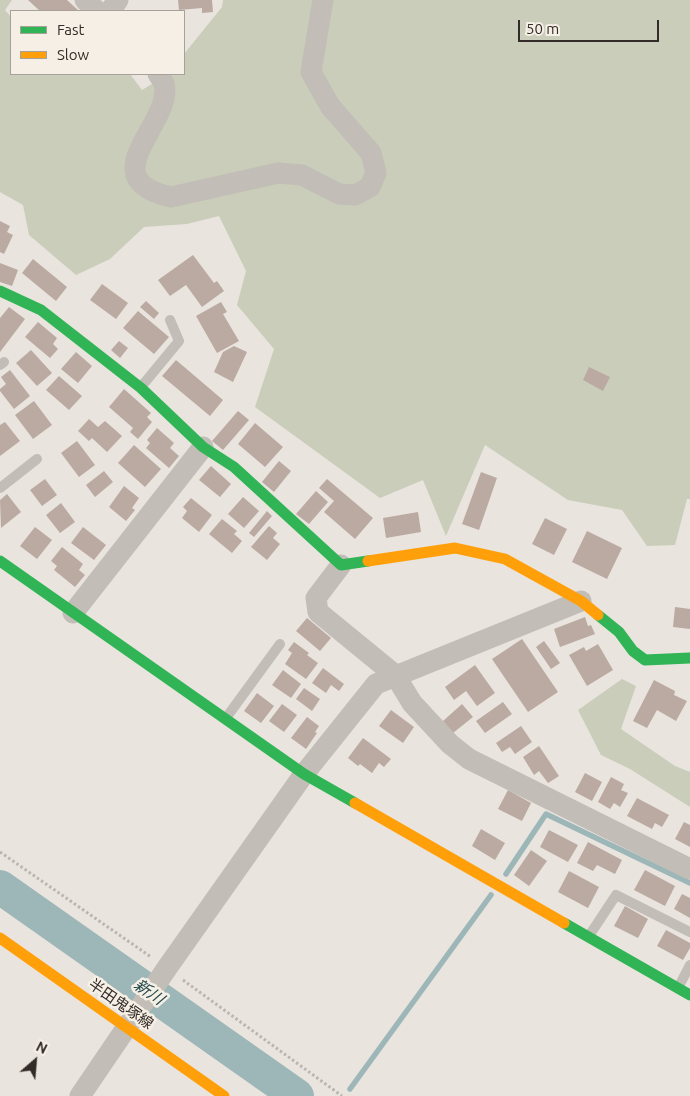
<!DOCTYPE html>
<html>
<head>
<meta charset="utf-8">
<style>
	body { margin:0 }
	#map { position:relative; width:690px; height:1096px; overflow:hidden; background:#e9e4de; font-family:Ubuntu,sans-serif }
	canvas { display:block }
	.legend { position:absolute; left:10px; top:10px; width:175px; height:65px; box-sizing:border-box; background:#f6efe5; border:1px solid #a8a199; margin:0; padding:6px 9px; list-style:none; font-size:15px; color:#322b27 }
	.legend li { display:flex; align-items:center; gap:10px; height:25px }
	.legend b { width:25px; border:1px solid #a8a199 }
	.north { position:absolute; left:10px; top:1036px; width:50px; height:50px; -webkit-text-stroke:4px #f6efe5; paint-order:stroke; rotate:27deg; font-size:14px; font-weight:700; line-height:20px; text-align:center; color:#322b27 }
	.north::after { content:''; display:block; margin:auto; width:18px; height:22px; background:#322b27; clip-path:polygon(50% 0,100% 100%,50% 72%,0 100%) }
	.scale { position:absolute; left:518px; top:20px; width:141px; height:22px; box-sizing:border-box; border:2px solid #322b27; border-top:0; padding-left:6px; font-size:15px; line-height:18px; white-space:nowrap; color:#322b27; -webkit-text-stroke:4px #f6efe5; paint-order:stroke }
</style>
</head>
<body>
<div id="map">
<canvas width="690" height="1096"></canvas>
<ul class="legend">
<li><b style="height:6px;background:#30b455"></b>Fast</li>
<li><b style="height:6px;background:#ff9f0a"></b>Slow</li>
</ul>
<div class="north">N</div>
<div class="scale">50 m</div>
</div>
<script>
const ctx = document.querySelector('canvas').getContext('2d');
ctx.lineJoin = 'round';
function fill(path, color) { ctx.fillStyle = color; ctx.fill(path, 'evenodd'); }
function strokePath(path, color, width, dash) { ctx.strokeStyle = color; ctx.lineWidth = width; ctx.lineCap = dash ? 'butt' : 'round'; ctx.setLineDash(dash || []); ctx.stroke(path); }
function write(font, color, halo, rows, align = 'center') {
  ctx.font = font + ' Ubuntu,"Noto Sans JP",sans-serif'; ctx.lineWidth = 5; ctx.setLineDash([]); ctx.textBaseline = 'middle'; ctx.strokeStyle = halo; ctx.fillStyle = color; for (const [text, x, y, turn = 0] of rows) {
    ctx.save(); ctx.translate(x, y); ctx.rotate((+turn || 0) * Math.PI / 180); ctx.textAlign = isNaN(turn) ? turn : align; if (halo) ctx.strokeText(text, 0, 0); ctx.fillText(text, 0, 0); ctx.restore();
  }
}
fill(new Path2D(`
	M0,0H12L5,10L11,17V74H130L142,90L168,74H184V54L222,7L223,0H690V499H687L675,545L647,546L622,510L568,500L485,445L446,536L423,480L380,498L255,407L274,349L237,305L246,271L219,216L187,224L144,227L110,259L76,275L29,235L23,205L0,192Z
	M622,679L636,686L621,729L675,766L690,772V807L630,769L601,755L578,710Z`), '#c9cdb9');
strokePath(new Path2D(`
	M506,874L546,814L690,883
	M350,1089L491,895`), '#9db6b8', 5.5);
strokePath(new Path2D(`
	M0,887L297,1096`), '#9db6b8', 34);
fill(new Path2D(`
	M28,0H67L79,11H40Z
	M178,0H212L213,12L202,13V8L179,10Z
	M0,221L10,226L7,232L13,235L4,254L0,252Z
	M193,255L214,283L217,281L224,291L202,307L186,285L170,296L158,280Z
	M33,259L67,287L56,301L22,273Z
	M0,263L18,270L12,286L0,282Z
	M102,284L128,303L116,319L90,300Z
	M146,301L159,313L154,319L140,307Z
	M221,302L227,312L223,314L239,341L217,353L196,316Z
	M9,307L25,319L0,352V318Z
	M138,311L169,337L154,354L123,328Z
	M38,322L57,338L53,344L58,349L50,358L25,337Z
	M119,341L128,348L120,358L111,350Z
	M234,346L247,352L233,382L214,372L223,352Z
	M31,350L52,373L37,386L16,363Z
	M76,352L92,366L78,383L61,369Z
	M176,360L223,400L210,416L162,376Z
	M589,367L610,377L603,391L583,380Z
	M10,370L30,396L14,409L0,391V389L6,384L1,377Z
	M59,376L82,396L69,410L46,390Z
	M124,389L151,413L147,417L152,422L138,439L130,432L133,428L109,407Z
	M34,401L52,425L33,439L15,415Z
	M238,411L249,420L223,450L212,441Z
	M89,419L98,427L105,421L122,436L107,452L92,438L89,441L78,431Z
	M5,422L20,441L0,456V425Z
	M255,423L283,447L265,467L238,444Z
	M157,428L174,443L170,448L179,456L169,468L146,448L150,443L147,440Z
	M77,441L95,465L79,477L61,453Z
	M134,445L161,469L145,487L118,463Z
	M279,461L291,471L274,492L262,482Z
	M211,466L231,484L220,497L199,480Z
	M104,471L113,482L95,497L86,485Z
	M481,472L497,478L479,530L462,524Z
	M45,479L57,495L42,506L30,490Z
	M327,479L373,518L355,539L324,512L334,501L319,488Z
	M124,486L139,498L132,508L135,510L126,521L109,507Z
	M316,491L328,502L309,524L296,514Z
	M7,494L21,512L1,528L0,500Z
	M243,497L259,511L244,528L228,514Z
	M191,498L212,515L199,532L182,518L187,511L183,507Z
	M61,503L75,522L60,533L46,515Z
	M267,511L272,516L254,537L249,533Z
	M418,512L421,532L386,538L383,518Z
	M545,518L567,529L554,555L532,544Z
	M222,519L237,531L234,534L242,541L232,553L209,534Z
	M269,526L277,533L273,538L280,544L267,560L251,547Z
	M35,527L52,540L37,559L20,546Z
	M83,527L106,545L94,560L71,543Z
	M587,531L622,548L607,579L572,562Z
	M62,547L83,564L79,570L85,575L75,587L54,570L57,566L51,561Z
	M675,607L690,609V629L673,627Z
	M585,617L588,626L591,625L595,634L560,647L554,629Z
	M307,618L331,638L320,651L296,631Z
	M522,639L558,692L528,712L492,659Z
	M544,641L560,663L551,669L536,647Z
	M294,642L309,653L307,655L318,663L306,679L285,664L292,653L288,650Z
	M598,644L613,670L587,686L569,655L584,647L586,651Z
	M475,665L495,693L477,706L466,691L454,700L445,687Z
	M323,668L344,684L339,691L331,685L326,693L312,683Z
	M283,670L301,684L291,698L272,685Z
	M654,680L675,691L674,695L687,701L676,721L657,710L647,728L633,721Z
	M304,688L320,699L312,711L296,699Z
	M257,693L274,706L261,723L244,711Z
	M503,702L512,714L485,733L476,721Z
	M282,704L297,715L284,732L269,721Z
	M462,704L473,717L453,733L443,721Z
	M391,710L414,727L403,743L379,726Z
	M307,717L319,726L315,732L317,733L306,749L291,738Z
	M521,726L532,742L515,754L510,747L502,752L496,743Z
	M363,738L391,759L384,767L379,763L372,773L360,764L358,766L348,758Z
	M539,746L559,776L548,783L539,771L534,775L523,757Z
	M585,773L602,782L592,801L575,792Z
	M611,777L624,784L621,790L628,793L620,807L614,803L610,809L598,802Z
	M508,790L531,803L522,821L498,809Z
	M637,798L669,815L662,827L655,823L652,829L627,816Z
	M684,822L690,825V847L675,839Z
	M481,829L505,843L495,860L472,846Z
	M549,830L578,845L568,862L540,847Z
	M588,842L622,860L615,874L597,865L593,871L577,863Z
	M531,850L547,861L529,886L514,875Z
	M645,870L675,886L665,906L634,890Z
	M569,871L599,887L588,908L558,892Z
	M682,894L690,898V918L674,909Z
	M625,906L648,919L638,938L614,926Z
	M666,930L690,943V948L683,960L657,946Z`), '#bbaaa2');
strokePath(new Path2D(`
	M0,852L151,957
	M183,980L342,1096`), '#bab5b0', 3, [2.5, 2.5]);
strokePath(new Path2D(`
	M0,365L4,362
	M141,387L179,341L170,320
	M0,488L37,459
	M226,718L280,644
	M589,936L616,895L690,932
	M678,988L690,965`), '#c2bdb7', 10);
strokePath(new Path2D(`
	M85,0L97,11
	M110,11L118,0
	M158,74C160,77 163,81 164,84C174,123 89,178 171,197L278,173L302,175L339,194L355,195L370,187L376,173L371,153L330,106L311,72L323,0
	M341,565L316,598L318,612L395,675L412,703L450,744L469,759L690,869
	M73,613L203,447
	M80,1096L167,968L304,774L376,684L581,601`), '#c2bdb7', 21);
strokePath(new Path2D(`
	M0,291L41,310L141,388L203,447L234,467L341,565L368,561
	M0,561L304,774L355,803
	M598,615L619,632L633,651L645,660L690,658
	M564,923L690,995`), '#30b455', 11);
strokePath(new Path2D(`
	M368,561L455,548L505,559L581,601L598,615
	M355,803L564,923
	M0,938L224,1096`), '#ff9f0a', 11);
write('15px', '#322b27', '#f6efe5', [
	["半田鬼塚線",121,1004,35]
]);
write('italic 16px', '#21484e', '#f6efe5', [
	["新川",149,992,35]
]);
</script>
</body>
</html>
